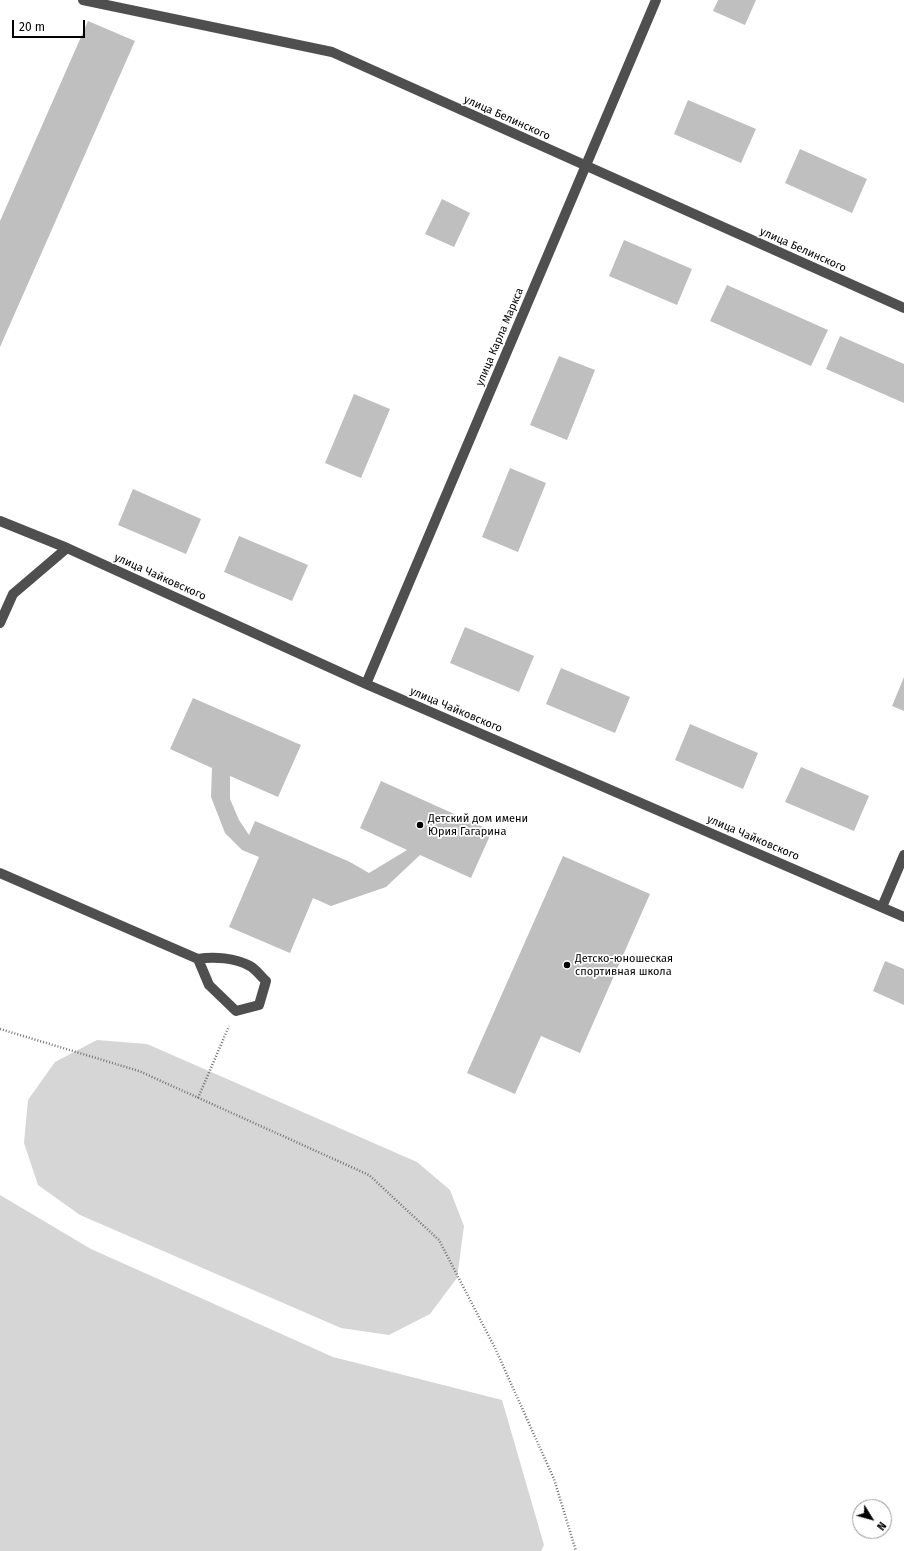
<!DOCTYPE html>
<html>
<head>
<meta charset="utf-8">
<style>
	body { margin:0 }
	#map { position:relative; width:904px; height:1551px; overflow:hidden; background:#fff; font-family:"Fira Sans",sans-serif }
	canvas { display:block }
	.north { position:absolute; left:852px; top:1499px; width:40px; height:40px; box-sizing:border-box; background:#fff; border:1px solid #999; border-radius:50%; rotate:127deg; font-size:11px; font-weight:700; line-height:16px; text-align:center; color:#000 }
	.north::after { content:''; display:block; margin:auto; width:14px; height:18px; background:#000; clip-path:polygon(50% 0,100% 100%,50% 72%,0 100%) }
	.scale { position:absolute; left:12px; top:20px; width:73px; height:18px; box-sizing:border-box; border:2px solid #000; border-top:0; padding-left:5px; font-size:12px; line-height:14px; white-space:nowrap; color:#000; -webkit-text-stroke:3px #fff; paint-order:stroke }
</style>
</head>
<body>
<div id="map">
<canvas width="904" height="1551"></canvas>
<div class="north">N</div>
<div class="scale">20 m</div>
</div>
<script>
const ctx = document.querySelector('canvas').getContext('2d');
ctx.lineJoin = 'round';
function fill(path, color) { ctx.fillStyle = color; ctx.fill(path, 'evenodd'); }
function strokePath(path, color, width, dash) { ctx.strokeStyle = color; ctx.lineWidth = width; ctx.lineCap = dash ? 'butt' : 'round'; ctx.setLineDash(dash || []); ctx.stroke(path); }
function write(font, color, halo, rows, align = 'center') {
  ctx.font = font + ' "Fira Sans",sans-serif'; ctx.lineWidth = 3.5; ctx.setLineDash([]); ctx.textBaseline = 'middle'; ctx.strokeStyle = halo; ctx.fillStyle = color; for (const [text, x, y, turn = 0] of rows) {
    ctx.save(); ctx.translate(x, y); ctx.rotate((+turn || 0) * Math.PI / 180); ctx.textAlign = isNaN(turn) ? turn : align; if (halo) ctx.strokeText(text, 0, 0); ctx.fillText(text, 0, 0); ctx.restore();
  }
}
fill(new Path2D(`
	M97,1040L147,1044L417,1162L450,1190L464,1226L457,1278L430,1314L389,1335L341,1328L80,1215L38,1185L24,1143L28,1100L55,1062Z
	M0,1195L91,1249L333,1357L502,1400L544,1545L541,1551H0Z`), '#d6d6d6');
fill(new Path2D(`
	M718,0H756L745,25L713,11Z
	M88,21L135,41L0,347V221Z
	M688,100L756,129L741,163L674,134Z
	M800,149L867,179L852,213L785,183Z
	M442,199L470,213L454,247L425,234Z
	M624,240L692,269L677,305L609,276Z
	M727,285L828,330L811,366L710,321Z
	M840,336L904,364V403L826,369Z
	M559,356L595,370L567,440L530,425Z
	M354,394L390,409L361,478L325,463Z
	M510,468L546,483L518,552L482,537Z
	M133,489L201,519L186,554L118,525Z
	M239,536L308,565L292,601L224,572Z
	M465,627L534,656L519,692L450,663Z
	M561,668L630,697L615,733L546,704Z
	M904,677V711L892,706Z
	M193,698L301,745L278,797L230,776V799L239,820L249,835L255,821L350,862L369,873L407,850L360,828L381,781L492,831L471,878L420,855L386,887L331,906L313,898L290,953L229,927L259,857L242,850L225,833L211,797L212,768L170,749Z
	M690,724L758,753L743,789L675,760Z
	M801,767L869,796L854,831L785,802Z
	M563,856L650,894L580,1053L541,1036L515,1094L467,1073Z
	M885,961L904,969V1005L873,991Z`), '#bfbfbf');
strokePath(new Path2D(`
	M0,1029L139,1071L369,1175L439,1240L495,1348L554,1479L576,1551
	M198,1098L229,1026`), '#717171', 2.5, [1, 2]);
strokePath(new Path2D(`
	M83,0L332,52L904,308
	M0,521L67,548L366,684L904,917
	M0,623L13,594L67,548
	M366,684L656,0
	M0,873L198,959C214,956 235,958 250,966C256,969 261,977 266,981L259,1005L236,1011L209,985L198,959
	M882,907L904,855`), '#4f4f4f', 10);
for (const [x, y, r, color] of [
	[420,825,4,"#000"],
	[567,965,4,"#000"]
]) { const dot = new Path2D(); dot.arc(x, y, r, 0, 2 * Math.PI); ctx.fillStyle = color; ctx.fill(dot); strokePath(dot, '#fff', 1.5); }
write('11px', '#000', '#fff', [
	["улица Белинского",507,118,24],
	["улица Белинского",803,250,24],
	["улица Карла Маркса",500,337,-67],
	["улица Чайковского",160,577,24],
	["улица Чайковского",456,710,23],
	["улица Чайковского",753,838,23]
]);
write('11px', '#000', '#fff', [
	["Детский дом имени",428,819],
	["Юрия Гагарина",428,832],
	["Детско-юношеская",575,959],
	["спортивная школа",575,972]
], 'left');
</script>
</body>
</html>
